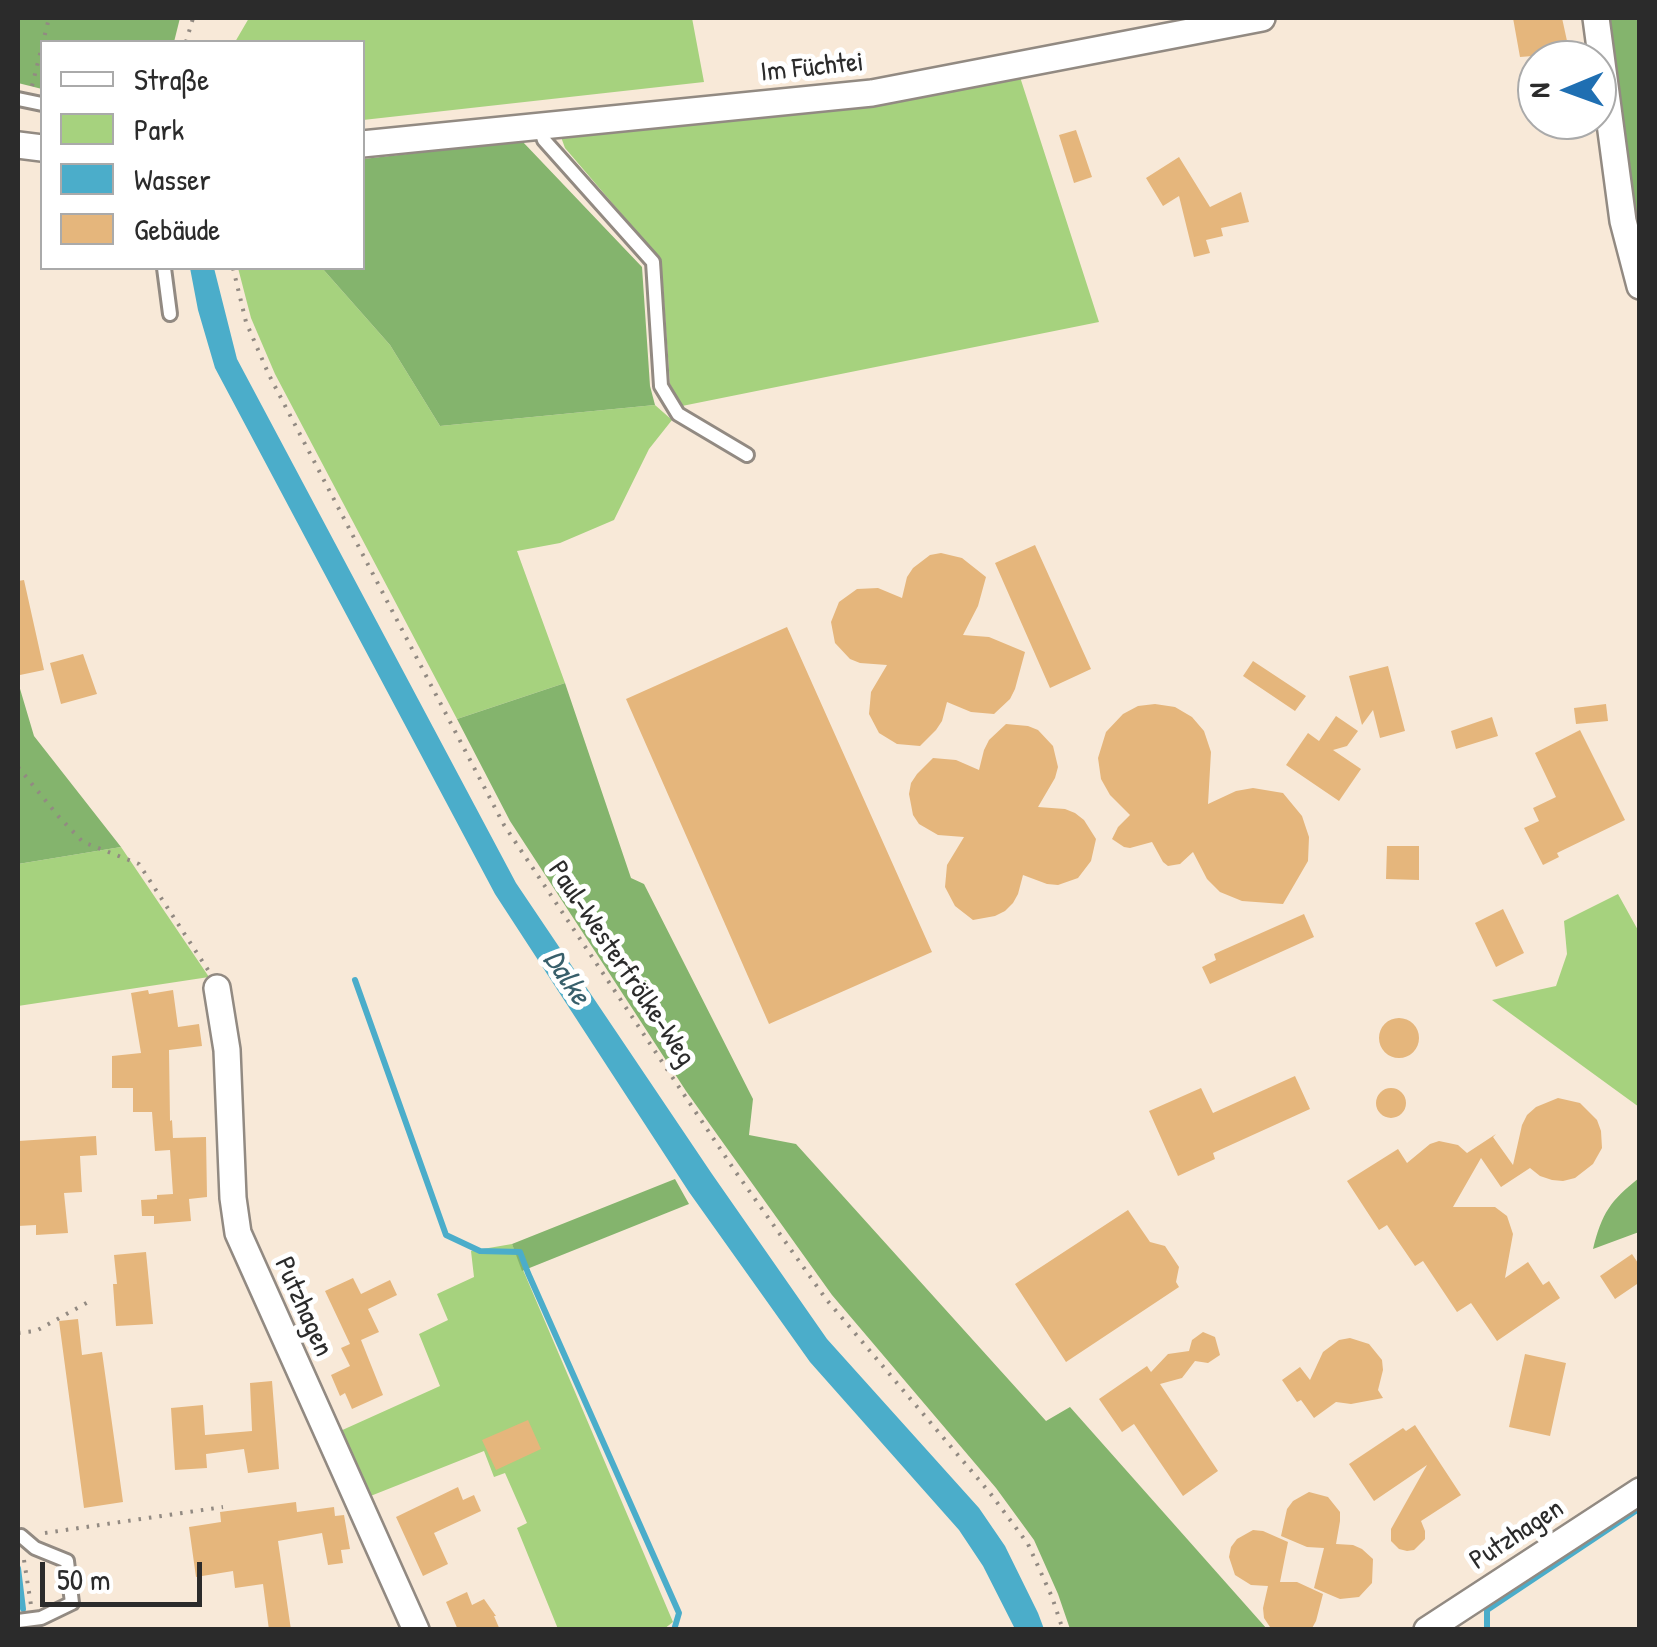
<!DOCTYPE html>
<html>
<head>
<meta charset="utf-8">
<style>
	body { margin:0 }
	#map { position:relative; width:1657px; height:1647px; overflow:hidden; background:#f8e9d8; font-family:"Patrick Hand",sans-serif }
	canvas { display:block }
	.frame { position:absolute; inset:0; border:20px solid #2b2b2b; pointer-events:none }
	.legend { position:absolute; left:40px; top:40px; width:325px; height:230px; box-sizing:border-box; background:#fff; border:2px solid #aaa; margin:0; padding:12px 18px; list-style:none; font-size:30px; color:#2b2b2b }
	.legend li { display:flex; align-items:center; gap:20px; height:50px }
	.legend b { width:50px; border:2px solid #aaa }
	.north { position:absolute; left:1517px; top:40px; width:100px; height:100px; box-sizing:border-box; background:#fff; border:2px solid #aaa; border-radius:50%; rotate:269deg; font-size:28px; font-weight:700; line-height:40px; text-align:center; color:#2b2b2b }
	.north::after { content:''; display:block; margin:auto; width:35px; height:45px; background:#1f6fb2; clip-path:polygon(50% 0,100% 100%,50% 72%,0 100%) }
	.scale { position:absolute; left:40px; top:1562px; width:162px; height:45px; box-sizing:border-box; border:5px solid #2b2b2b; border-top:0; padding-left:12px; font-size:30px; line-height:35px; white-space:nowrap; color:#2b2b2b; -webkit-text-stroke:8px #fff; paint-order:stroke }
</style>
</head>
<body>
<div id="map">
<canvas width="1657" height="1647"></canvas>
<div class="frame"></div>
<ul class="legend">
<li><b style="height:12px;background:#fff"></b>Straße</li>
<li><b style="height:28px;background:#a6d27e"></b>Park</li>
<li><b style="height:28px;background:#4badca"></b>Wasser</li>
<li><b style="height:28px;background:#e5b67c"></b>Gebäude</li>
</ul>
<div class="north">N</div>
<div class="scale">50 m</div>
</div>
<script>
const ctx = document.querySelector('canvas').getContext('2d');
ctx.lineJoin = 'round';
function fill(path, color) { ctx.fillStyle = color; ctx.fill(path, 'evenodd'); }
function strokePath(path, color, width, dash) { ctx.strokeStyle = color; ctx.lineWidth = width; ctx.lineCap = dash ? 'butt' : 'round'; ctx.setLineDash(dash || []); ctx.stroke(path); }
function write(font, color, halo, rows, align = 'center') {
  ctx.font = font + ' "Patrick Hand",sans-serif'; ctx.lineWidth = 10; ctx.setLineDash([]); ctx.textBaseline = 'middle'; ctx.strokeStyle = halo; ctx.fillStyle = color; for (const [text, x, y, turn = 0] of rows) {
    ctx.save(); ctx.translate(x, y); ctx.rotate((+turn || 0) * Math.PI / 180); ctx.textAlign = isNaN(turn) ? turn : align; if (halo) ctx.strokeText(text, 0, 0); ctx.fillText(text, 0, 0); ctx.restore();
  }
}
fill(new Path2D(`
	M249,18H692L704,82L363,120L362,42H235Z
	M1020,77L1099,322L682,406L670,384L661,260L565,148L561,137Z
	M238,268H322L390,345L440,426L655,405L672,420L649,449L614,520L560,543L517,551L565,683L457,719L275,374L251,318Z
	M121,847L209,977L18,1006V864Z
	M1618,894L1639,932V1107L1492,1000L1556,986L1567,954L1564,921Z
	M512,1244L673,1622L664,1629H558L517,1528L527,1523L505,1473L494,1477L484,1451L368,1497L338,1432L440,1386L419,1334L448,1320L437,1294L474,1277L471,1251Z`), '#a6d27e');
fill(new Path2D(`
	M18,18H180L174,42H42V89L18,83Z
	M1606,18H1639L1640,217L1635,218Z
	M522,141L642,267L650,386L655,405L440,426L390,345L322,268H362L363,159Z
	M18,682L34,736L121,847L18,864Z
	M565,683L631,878L644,884L753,1099L749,1135L796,1144L1046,1421L1070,1407L1267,1629H1070L1058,1594L1034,1540L996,1488L832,1295L686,1091L510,821L457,719Z
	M1639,1178V1232L1593,1249C1602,1213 1610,1201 1639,1178Z
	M675,1179L689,1204L522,1271L512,1244Z`), '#84b46d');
fill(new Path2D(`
	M190,268H214L237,359L516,883L712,1174L827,1339L979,1508L1005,1546L1038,1613L1044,1629H1015L983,1566L959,1530L810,1362L689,1192L495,894L215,368L198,310Z`), '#4badca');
strokePath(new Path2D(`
	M355,980L446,1235L480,1251L520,1252L528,1273L679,1613L674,1630
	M18,1568L23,1609
	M1487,1630V1610L1640,1508`), '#4badca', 6);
fill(new Path2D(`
	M1513,18H1562L1569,50L1566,51V55L1546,60L1545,55L1520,57Z
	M1076,130L1092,177L1074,183L1059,135Z
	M1179,157L1210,207L1241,192L1249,222L1221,228L1223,236L1206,240L1210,253L1194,257L1179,196L1163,206L1146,178Z
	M1035,545L1091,669L1050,688L995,563Z
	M941,553L962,558L986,577L978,606L963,635L989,637L1025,652L1015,689L1010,699L994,714L971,712L947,702L942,721L936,730L920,746L897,744L879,733L869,714L871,692L887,665L860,663L850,659L835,643L831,622L839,602L857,589L878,588L902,598L907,577L913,568L930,555Z
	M24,580L44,670L20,675L18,664V581Z
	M787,627L932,952L769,1024L626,699Z
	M83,654L97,694L61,704L50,663Z
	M1253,661L1306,696L1295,711L1243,676Z
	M1388,666L1405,731L1380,738L1373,710L1362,725L1349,676Z
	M1155,704L1175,707L1192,717L1204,731L1211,752L1208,804L1236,791L1253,788L1283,793L1302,816L1309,837L1308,861L1283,904L1242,901L1220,892L1207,879L1193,852L1180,864L1168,866L1163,862L1152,842L1130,848L1124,847L1112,839L1118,827L1130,815L1110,795L1101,779L1098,758L1106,732L1123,714L1138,706Z
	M1606,704L1608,721L1576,724L1574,708Z
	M1336,716L1358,731L1347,746L1333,750L1361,769L1339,801L1286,765L1308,733L1319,741Z
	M1492,717L1498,736L1456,749L1451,731Z
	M1006,724L1028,726L1038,730L1053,746L1058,767L1055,778L1038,807L1065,809L1075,813L1084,820L1096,839L1091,861L1078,878L1058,885L1047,884L1023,875L1018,894L1013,903L1005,911L995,916L973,920L955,906L945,887L947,865L964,837L938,835L919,824L913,815L909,794L911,783L917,774L933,758L956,760L979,770L984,750L989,740Z
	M1580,730L1625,820L1557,853L1559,857L1543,865L1524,828L1539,821L1533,808L1556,797L1535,753Z
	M1387,846H1419V880L1386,879Z
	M1503,909L1524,953L1496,967L1475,923Z
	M1304,914L1314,937L1210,984L1202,967L1216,960L1214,954Z
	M148,990L149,994L173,990L178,1027L199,1024L202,1046L169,1050L170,1121L172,1120L173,1138L206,1137L207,1197L189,1199L191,1221L154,1224V1216H142L141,1200L157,1199V1195L173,1194L170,1150L155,1151L152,1112H133V1088H112V1056L141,1053L131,993Z
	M1379 1038a20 20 0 1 1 40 0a20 20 0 1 1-40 0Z
	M1295,1076L1310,1109L1213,1153L1215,1159L1178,1176L1149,1111L1201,1088L1213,1113Z
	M1376 1103a15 15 0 1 1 30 0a15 15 0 1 1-30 0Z
	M1558,1098L1580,1103L1597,1120L1601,1131L1602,1148L1593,1164L1575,1178L1563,1181L1552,1180L1540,1176L1530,1168L1501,1187L1481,1158L1453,1207H1495L1507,1216L1513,1234L1505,1278L1528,1262L1543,1285L1549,1281L1560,1298L1497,1341L1471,1303L1457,1312L1423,1261L1415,1266L1387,1225L1379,1230L1347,1181L1398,1149L1407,1163L1430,1144L1439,1141L1458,1145L1467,1153L1496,1134L1493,1137L1513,1165L1522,1125L1527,1115L1536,1107Z
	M96,1136L97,1155L80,1156L82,1192L64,1193L68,1233L36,1235V1225L18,1226V1141Z
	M1128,1210L1150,1242L1165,1246L1179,1267L1176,1282L1179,1287L1066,1362L1015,1284Z
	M146,1252L153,1324L116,1326L113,1284H117L114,1255Z
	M1632,1254L1640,1266V1282L1615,1299L1600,1276Z
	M353,1278L361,1294L390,1280L397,1295L368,1309L379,1332L361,1340L383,1395L352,1409L345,1393L340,1396L331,1375L350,1366L341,1348L350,1344L325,1291Z
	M78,1319L82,1355L102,1352L123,1502L84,1508L59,1321Z
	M1203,1332L1215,1337L1220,1355L1208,1363L1195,1361L1182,1378L1160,1384L1218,1471L1183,1496L1134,1424L1122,1432L1099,1399L1147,1366L1151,1372L1168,1354L1189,1351L1192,1340Z
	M1350,1338L1369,1344L1382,1360L1383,1370L1378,1390L1383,1398L1351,1404L1336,1402L1314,1418L1301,1400L1297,1402L1282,1380L1300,1367L1310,1380L1323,1352L1339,1340Z
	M1525,1354L1566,1363L1550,1436L1509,1427Z
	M272,1381L279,1469L248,1473L244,1449L206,1454L207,1468L175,1470L171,1408L203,1405L205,1435L252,1431L250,1383Z
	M528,1420L541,1449L496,1470L482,1440Z
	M1415,1425L1461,1495L1421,1521L1425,1531V1539L1414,1550L1407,1551L1399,1549L1391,1541V1529L1427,1465L1374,1501L1349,1464L1403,1428L1406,1431Z
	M458,1487L463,1500L474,1495L481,1511L434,1533L448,1564L423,1576L396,1517Z
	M1309,1492L1328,1497L1340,1512V1521L1336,1544L1353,1545L1362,1549L1373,1559L1372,1583L1359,1597L1340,1599L1314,1588L1324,1548L1307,1547L1281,1536L1287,1509L1293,1501Z
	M296,1502L297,1512L334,1507L335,1516L344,1515L350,1549L341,1550L343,1563L328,1565L322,1533L278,1541L291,1630H269L263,1584L235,1588L233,1571L196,1577L189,1527L221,1522L220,1512Z
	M1253,1530L1263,1531L1288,1542L1280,1582H1297L1323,1594L1316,1621L1311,1630H1272L1264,1618L1263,1608L1268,1586L1251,1585L1235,1575L1229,1557L1231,1547L1237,1539Z
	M467,1592L472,1605L484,1599L496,1616H494L500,1630H458L446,1602Z`), '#e5b67c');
const service = new Path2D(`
	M18,99L42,104
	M539,125L544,140L653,262L661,386L678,414L747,455
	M164,268L170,314
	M18,1537L21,1536L35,1548L67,1561L72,1603L41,1618L18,1621`);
const minor = new Path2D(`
	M1596,18L1623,221L1640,286
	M362,144L872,93L1262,18
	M18,145L42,148
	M217,988L227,1050L233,1198L238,1233L416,1630
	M1427,1630L1640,1491`);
strokePath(service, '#928a82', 18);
strokePath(minor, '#928a82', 30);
strokePath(new Path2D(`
	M186,42L193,18
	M32,86L49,18
	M233,268L246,322L269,375L504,825L735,1171L826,1299L990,1493L1028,1544L1052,1597L1063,1630
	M18,767L59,817L83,842L139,864L208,970
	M18,1333L36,1331L90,1301
	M45,1533L223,1507
	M24,1560L31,1605`), '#928a82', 4, [2.5, 8]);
strokePath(service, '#fff', 12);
strokePath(minor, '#fff', 25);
write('28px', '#2b2b2b', '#fff', [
	["Im Füchtei",812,68,-6],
	["Paul-Westerfrölke-Weg",621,964,56],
	["Putzhagen",303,1307,66],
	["Putzhagen",1517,1535,-33]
]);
write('italic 30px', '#385f6b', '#fff', [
	["Dalke",566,978,56]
]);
</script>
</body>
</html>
